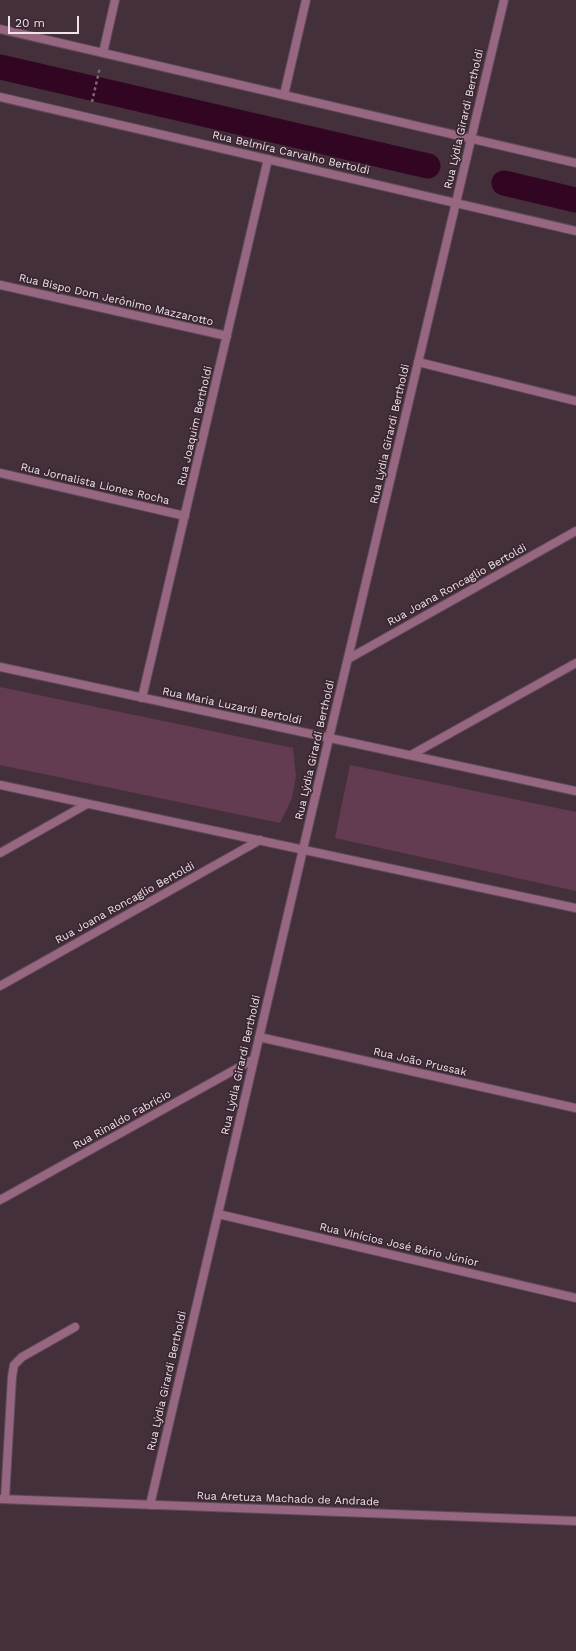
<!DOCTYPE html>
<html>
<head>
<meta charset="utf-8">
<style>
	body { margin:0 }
	#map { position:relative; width:576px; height:1651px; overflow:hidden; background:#44303b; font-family:"Work Sans",sans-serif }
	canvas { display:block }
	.scale { position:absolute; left:8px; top:16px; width:71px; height:18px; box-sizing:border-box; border:2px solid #f0e2e9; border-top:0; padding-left:5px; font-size:12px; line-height:14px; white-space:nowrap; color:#f0e2e9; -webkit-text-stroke:3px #3a2631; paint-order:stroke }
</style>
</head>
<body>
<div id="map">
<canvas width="576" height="1651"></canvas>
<div class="scale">20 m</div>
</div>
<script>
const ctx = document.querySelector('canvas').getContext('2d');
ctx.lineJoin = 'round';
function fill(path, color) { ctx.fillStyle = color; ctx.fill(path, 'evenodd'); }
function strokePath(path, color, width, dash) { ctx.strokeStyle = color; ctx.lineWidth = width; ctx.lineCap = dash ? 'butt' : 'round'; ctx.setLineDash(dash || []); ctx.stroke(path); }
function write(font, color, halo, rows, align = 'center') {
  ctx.font = font + ' "Work Sans",sans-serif'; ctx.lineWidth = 3.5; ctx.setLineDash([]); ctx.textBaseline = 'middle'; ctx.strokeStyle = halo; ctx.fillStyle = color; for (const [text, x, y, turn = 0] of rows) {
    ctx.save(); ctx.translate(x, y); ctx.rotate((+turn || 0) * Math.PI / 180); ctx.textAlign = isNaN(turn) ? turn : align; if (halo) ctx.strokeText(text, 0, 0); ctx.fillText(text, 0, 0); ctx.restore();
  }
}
fill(new Path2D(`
	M0,687L293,748L296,776L292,798L280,823L0,765Z
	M350,765L576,812V891L335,838Z`), '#643c52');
strokePath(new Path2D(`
	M0,67L428,166
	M504,183L576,200`), '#320522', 25);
const minor = new Path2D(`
	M0,29L576,163
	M103,53L115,0
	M284,95L306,0
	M0,97L576,231
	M0,285L227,336
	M418,362L576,401
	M0,473L185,516
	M348,659L576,531
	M142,698L268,159
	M411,755L576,663
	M0,785L576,908
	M0,853L87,804
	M0,986L260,840
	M259,1037L576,1108
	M0,1200L254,1059
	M218,1214L576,1298
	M0,1499L576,1521
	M5,1499L12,1377L14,1365L22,1357L75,1327
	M150,1505L329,738`);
const tertiary = new Path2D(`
	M0,667L576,791
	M329,738L504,0`);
strokePath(minor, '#604c57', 10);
strokePath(tertiary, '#604c57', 10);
strokePath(new Path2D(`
	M92,102L100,67`), '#7a6872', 2.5, [3, 3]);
strokePath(minor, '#976681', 8);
strokePath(tertiary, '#976681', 8);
write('11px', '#f0e2e9', '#3a2631', [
	["Rua Lýdia Girardi Bertholdi",464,119,-77],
	["Rua Belmira Carvalho Bertoldi",291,153,13],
	["Rua Bispo Dom Jerônimo Mazzarotto",116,300,13],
	["Rua Joaquim Bertholdi",195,426,-77],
	["Rua Lýdia Girardi Bertholdi",390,434,-77],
	["Rua Jornalista Liones Rocha",95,484,13],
	["Rua Joana Roncaglio Bertoldi",457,585,-29],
	["Rua Maria Luzardi Bertoldi",232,706,12],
	["Rua Lýdia Girardi Bertholdi",315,750,-77],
	["Rua Joana Roncaglio Bertoldi",125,903,-29],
	["Rua João Prussak",420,1062,13],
	["Rua Lýdia Girardi Bertholdi",241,1065,-77],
	["Rua Rinaldo Fabrício",122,1120,-29],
	["Rua Vinícios José Bório Júnior",399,1245,13],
	["Rua Lýdia Girardi Bertholdi",167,1381,-77],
	["Rua Aretuza Machado de Andrade",288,1499,2]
]);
</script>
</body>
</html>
